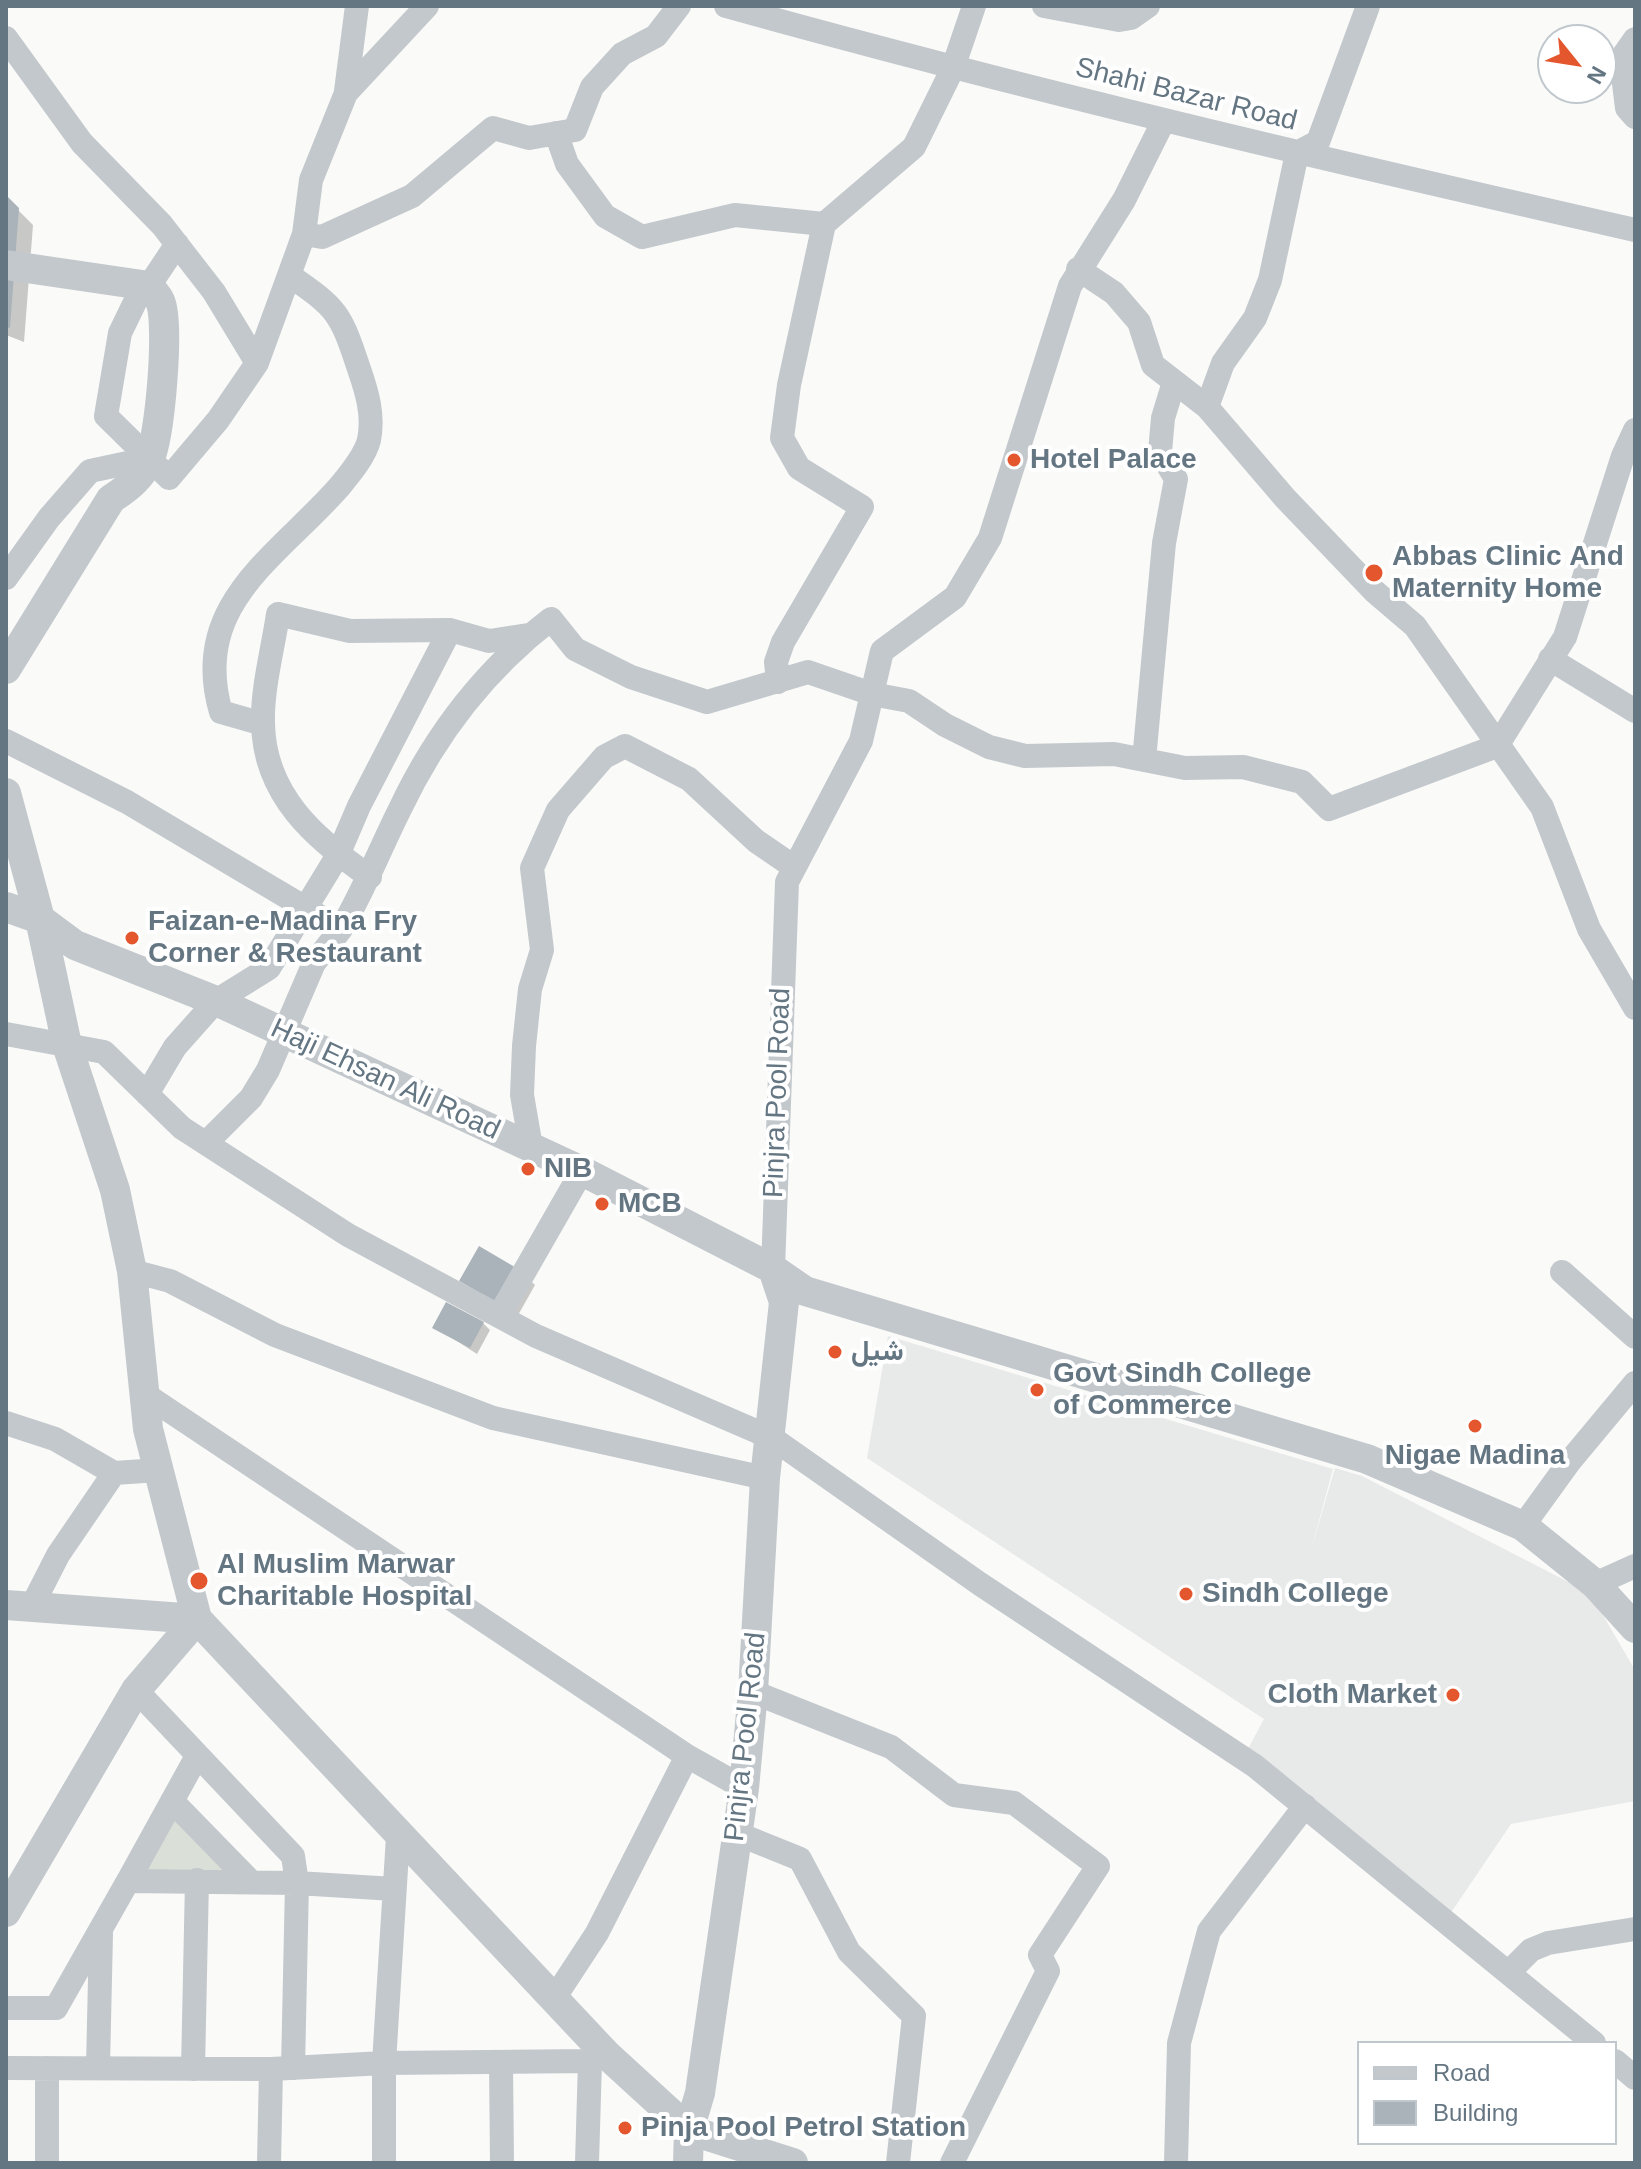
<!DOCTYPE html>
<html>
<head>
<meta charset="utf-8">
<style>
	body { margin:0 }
	#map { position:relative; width:1641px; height:2169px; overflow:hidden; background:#fafaf8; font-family:Arial,sans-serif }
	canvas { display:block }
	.frame { position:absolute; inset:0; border:8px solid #657683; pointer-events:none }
	.legend { position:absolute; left:1357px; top:2041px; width:260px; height:104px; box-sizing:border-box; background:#fff; border:2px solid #c1c8cd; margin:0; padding:10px 14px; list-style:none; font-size:24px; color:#657683 }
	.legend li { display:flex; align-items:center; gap:16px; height:40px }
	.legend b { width:40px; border:2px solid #c1c8cd }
	.north { position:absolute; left:1537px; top:24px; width:80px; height:80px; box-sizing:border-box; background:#fff; border:2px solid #c1c8cd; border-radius:50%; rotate:120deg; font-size:22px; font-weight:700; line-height:32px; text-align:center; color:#657683 }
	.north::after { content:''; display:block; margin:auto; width:28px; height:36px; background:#e4572e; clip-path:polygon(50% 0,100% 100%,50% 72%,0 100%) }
</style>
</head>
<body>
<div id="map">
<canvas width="1641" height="2169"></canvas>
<div class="frame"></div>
<ul class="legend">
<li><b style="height:10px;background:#c3c8cc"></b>Road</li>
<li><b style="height:22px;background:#aab3b9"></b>Building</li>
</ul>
<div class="north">N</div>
</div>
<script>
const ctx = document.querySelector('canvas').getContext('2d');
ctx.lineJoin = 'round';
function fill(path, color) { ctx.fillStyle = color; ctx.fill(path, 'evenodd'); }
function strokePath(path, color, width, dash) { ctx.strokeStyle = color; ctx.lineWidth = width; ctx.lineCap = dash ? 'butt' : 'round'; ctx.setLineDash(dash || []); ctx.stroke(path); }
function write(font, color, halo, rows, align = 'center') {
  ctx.font = font + ' Arial,Vazirmatn,sans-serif'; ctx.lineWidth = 8; ctx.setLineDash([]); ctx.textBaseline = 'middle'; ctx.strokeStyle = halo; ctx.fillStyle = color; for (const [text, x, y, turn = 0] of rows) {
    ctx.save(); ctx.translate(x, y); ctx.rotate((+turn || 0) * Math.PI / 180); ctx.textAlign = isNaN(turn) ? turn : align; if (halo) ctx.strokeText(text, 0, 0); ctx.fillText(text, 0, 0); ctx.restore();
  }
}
fill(new Path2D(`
	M888,1336L1333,1469L1311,1550L1335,1468L1362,1476L1590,1593L1635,1670V1801L1511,1824L1446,1920L1243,1758L1264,1719L867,1458Z`), '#e8e9e9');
fill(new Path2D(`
	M172,1801L251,1882L128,1881Z`), '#dadfd7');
fill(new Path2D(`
	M6,198L33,225L24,342L6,335Z
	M524,1274L535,1285L517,1317L472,1292Z
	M483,1323L490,1330L477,1354L435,1327Z`), '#0003');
fill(new Path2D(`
	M6,195L19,208L10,328L6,327Z
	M479,1246L525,1273L506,1308L459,1281Z
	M446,1302L484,1322L470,1348L432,1328Z`), '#aab3b9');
strokePath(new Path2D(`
	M726,6C1027,90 1331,161 1635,230
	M1044,6L1119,20L1131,18L1148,6
	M6,38L82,143L162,225L214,292L257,363L218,420L169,478L106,416L120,333L136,300L149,286L177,244
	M1635,39L1621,59L1627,108L1635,117
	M346,91L357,6
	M556,133L567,164L605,216L642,237L735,215L824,224L914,147L953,68L974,6
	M304,234L322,237L412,196L493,128L529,138L575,130L592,87L622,54L656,36L679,6
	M1078,269L1114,293L1139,322L1153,365L1207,407L1285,498L1374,591L1415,626L1542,807L1589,929L1635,1008
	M257,363L304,234L311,180L346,93L427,6
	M1207,407L1223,363L1255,318L1270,280L1297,153L1318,142L1368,6
	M6,578L49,518L90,471L151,458
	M1550,659L1635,711
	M778,682L776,662L783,642L862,507L799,468L782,438L789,385L824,224
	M263,724L221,712C189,604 279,556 340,486C350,474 365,456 369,440C374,415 367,392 359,369C340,312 338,309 289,275
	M6,741L127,802L341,929L314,963L268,1070L251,1098L206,1143
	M1144,760L1164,543L1176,479L1160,452L1163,418L1174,382
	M370,877C315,839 264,795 263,723C262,688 273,649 278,614L350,631L450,630L489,641L528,635
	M341,929C364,890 380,849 400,809C435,735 486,669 551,619L575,649L631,677L707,702L808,672L872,694L909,701L945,725L989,747L1025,756L1114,754L1185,768L1243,767L1302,782L1329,809L1497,746L1565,637L1623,456L1635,430
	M6,1034L104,1052L182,1128L348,1235L536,1336L772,1438L980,1584L1255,1766L1594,2043
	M147,1094L175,1047L216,1001L269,968L338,855L359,806L450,630
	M531,1147L522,1095L524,1046L530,989L542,950L532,868L558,810L604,757L625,746L689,779L756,841L794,867
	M773,1269L787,882L861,741L882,651L955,597L990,538L1070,286L1124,200L1164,120
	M132,1271L170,1281L275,1335L493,1418L765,1478
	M1562,1272L1635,1337
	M499,1316L582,1171
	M143,1393L687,1756L744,1788
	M6,1423L55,1439L114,1473L159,1470
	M1523,1526L1570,1461L1635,1383
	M1595,1584L1635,1566
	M31,1608L58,1555L114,1473
	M136,1690L293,1856L297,1883L293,2068
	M753,1692L891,1747L954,1795L1014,1803L1098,1866L1040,1955L1048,1971L952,2163
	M172,1801L251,1882
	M738,1834L800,1859L849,1952L914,2016L898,2163
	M128,1881L197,1756
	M1509,1972L1531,1950L1548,1943L1635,1929
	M555,1997L597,1933L687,1756
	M6,2008H56L128,1881L297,1883L394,1889
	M1615,2061L1635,2078
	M501,2063L502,2163
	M98,2067L101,1933
	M6,2068L271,2069L384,2063L590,2061L606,2054
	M193,2069L197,1880
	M47,2163V2068
	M269,2163L271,2069
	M384,2163V2063L398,1836
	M587,2163L590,2061
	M1176,2163L1179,2043L1209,1931L1305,1806`), '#c3c8cc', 24);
strokePath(new Path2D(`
	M6,265L149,286C153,291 158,296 160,301C170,322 160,439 149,460C140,479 128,488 111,499L6,669
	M6,793L40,919L67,1045L115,1190L132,1271L148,1429L197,1619L606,2054L689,2130L793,2163
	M6,907L40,919L75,945L216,1001L582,1171L773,1269L805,1291L1367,1459L1523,1526L1595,1584L1635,1628
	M6,1605L197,1619
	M6,1912L136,1690L197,1619
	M688,2163L689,2130L700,2093L744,1788L753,1692L765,1478L784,1302L773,1269`), '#c3c8cc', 30);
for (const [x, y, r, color] of [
	[1014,460,8,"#e4572e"],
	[1374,573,10,"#e4572e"],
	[132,938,8,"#e4572e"],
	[528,1169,8,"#e4572e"],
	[602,1204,8,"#e4572e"],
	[835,1352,8,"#e4572e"],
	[1037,1390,8,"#e4572e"],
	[1475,1426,8,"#e4572e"],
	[199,1581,10,"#e4572e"],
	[1186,1594,8,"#e4572e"],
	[1453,1695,8,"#e4572e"],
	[625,2128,8,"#e4572e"]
]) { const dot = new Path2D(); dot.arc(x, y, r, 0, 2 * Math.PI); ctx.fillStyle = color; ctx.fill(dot); strokePath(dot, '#fff', 3); }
write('28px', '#657683', '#fff', [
	["Shahi Bazar Road",1186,95,14],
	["Haji Ehsan Ali Road",385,1080,25],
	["Pinjra Pool Road",778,1093,-88],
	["Pinjra Pool Road",746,1737,-84]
]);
write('bold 28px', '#657683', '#fff', [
	["Hotel Palace",1030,460],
	["Abbas Clinic And",1392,557],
	["Maternity Home",1392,589],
	["Faizan-e-Madina Fry",148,922],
	["Corner & Restaurant",148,954],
	["NIB",544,1169],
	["MCB",618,1204],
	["شیل",851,1352],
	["Govt Sindh College",1053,1374],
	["of Commerce",1053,1406],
	["Nigae Madina",1475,1456,"center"],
	["Al Muslim Marwar",217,1565],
	["Charitable Hospital",217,1597],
	["Sindh College",1202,1594],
	["Cloth Market",1437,1695,"right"],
	["Pinja Pool Petrol Station",641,2128]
], 'left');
</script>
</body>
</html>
